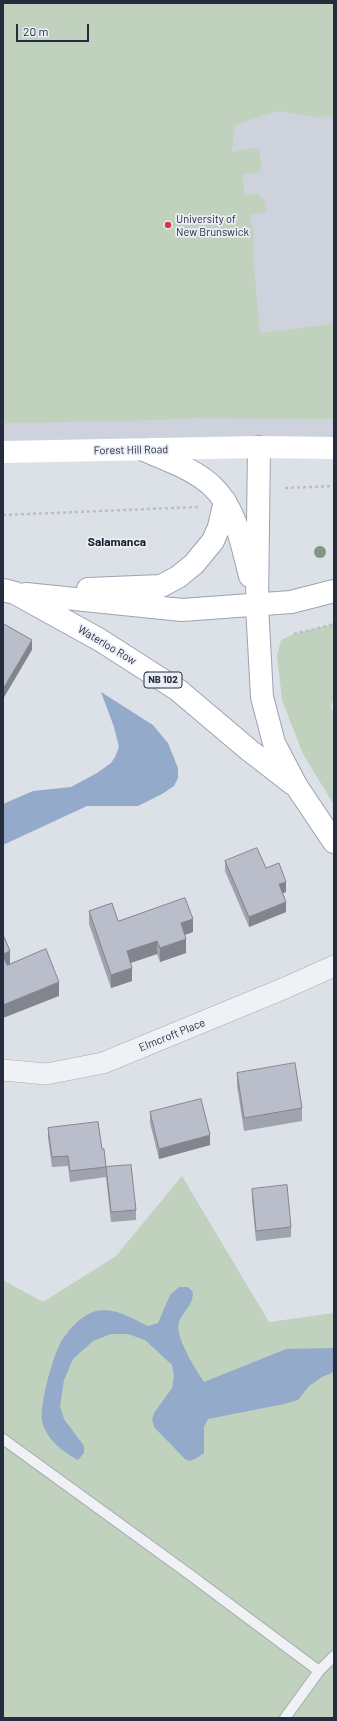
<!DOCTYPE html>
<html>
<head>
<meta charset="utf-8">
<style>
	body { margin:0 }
	#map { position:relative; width:337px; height:1721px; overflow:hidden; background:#dce0e7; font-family:Barlow,sans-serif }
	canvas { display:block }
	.frame { position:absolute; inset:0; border:4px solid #252c3e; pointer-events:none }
	.scale { position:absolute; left:16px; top:24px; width:73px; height:18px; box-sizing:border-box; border:2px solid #252c3e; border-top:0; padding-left:5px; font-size:12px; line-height:14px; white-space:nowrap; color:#252c3e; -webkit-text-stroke:3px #ebeff5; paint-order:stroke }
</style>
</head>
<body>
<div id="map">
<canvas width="337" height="1721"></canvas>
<div class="frame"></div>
<div class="scale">20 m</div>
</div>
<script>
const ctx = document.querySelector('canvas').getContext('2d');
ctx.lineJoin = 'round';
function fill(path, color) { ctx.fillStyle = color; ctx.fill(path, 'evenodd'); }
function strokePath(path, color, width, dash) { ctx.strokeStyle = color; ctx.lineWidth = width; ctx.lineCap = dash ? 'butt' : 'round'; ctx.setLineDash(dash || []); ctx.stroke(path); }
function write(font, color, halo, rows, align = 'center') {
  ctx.font = font + ' Barlow,sans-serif'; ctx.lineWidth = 3.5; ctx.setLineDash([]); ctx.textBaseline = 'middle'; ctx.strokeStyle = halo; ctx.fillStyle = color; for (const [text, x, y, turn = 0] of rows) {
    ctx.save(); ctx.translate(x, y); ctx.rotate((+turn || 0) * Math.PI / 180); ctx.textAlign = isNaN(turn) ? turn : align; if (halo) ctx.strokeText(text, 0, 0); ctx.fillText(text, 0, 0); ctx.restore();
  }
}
fill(new Path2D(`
	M3,3H334V448L3,452Z`), '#ced2dc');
fill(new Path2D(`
	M3,3H334V116L318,117L277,111L235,125L232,152L259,147L261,169L260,172L243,174L244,195L258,194L265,202L266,212L250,215L254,234L253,256L260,333L334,324V419L194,418L132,421L3,423Z
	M334,624V697L331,707L334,716V805L303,754L282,700L277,656L281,640L294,634Z
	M182,1176L269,1322L334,1313V1718H3V1280L43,1302L116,1256Z`), '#c0d2bd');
fill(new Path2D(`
	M101,692L153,725L168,743L178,768V778L174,786L162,794L138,806H87L3,845V804L33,791L71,787L97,773L111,763L115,757L119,747L114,727Z
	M179,1287H188L193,1292C193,1306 183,1311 179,1322C174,1336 196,1370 204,1382L286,1349L334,1348V1372L322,1377L309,1386L298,1400L284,1404L208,1419L204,1427V1453L197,1458L190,1461L185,1459L154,1427L152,1419L154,1413L172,1388L174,1377L172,1365L145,1340L128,1334H111L93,1341L73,1359L64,1380L60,1406L64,1419L84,1446V1453L78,1460C63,1452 46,1439 42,1421C39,1405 54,1350 64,1337C74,1323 89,1309 106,1310C121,1311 135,1320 148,1326L158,1323L170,1295Z`), '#94aaca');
const lane = new Path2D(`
	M3,1439L189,1574L319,1671
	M285,1718L319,1671L334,1656`);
const street = new Path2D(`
	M3,1070L46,1074L103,1063L285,988L334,966`);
const primary = new Path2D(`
	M259,447L257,605L262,697L274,743L297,787L334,842
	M144,450C166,460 195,469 213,487C237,510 242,546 250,576
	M88,589L161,586L178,577L194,564L213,541L219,527L225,501
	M3,590L15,593L100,640L178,690L249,750L293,784
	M26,594L182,610L291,602L334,591`);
strokePath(lane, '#a5aab4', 12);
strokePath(street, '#a5aab4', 22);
strokePath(primary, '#9ba3b3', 24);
strokePath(new Path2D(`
	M285,488L334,486
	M3,515L198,507
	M294,634L334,624`), '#babec5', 2.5, [3, 3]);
strokePath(lane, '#eff1f5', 10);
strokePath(street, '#eff1f5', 21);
strokePath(new Path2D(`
	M3,452L259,447L334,448`), '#fff', 22);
strokePath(primary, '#fff', 22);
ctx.fillStyle = '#819783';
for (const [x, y] of [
	[320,552]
]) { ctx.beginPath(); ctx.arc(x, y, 6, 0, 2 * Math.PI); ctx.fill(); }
fill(new Path2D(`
	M225,861L266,868L286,892L282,893L286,912L249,927L225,871Z
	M89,911L118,921L193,932L185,935L186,953L160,962L157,954L131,963L132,981L111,988L89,924Z
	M237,1073L302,1108V1121L244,1131L237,1086Z
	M150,1112L210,1145L159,1159L150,1123Z
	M48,1128L102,1149L106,1167L136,1210V1220L111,1222L106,1177L70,1182L68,1166L52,1167L48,1138Z
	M252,1189L291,1227V1237L256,1241L252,1199Z`), '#9fa3ae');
fill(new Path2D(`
	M32,640V650L3,699V689Z
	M286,882V892L279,895V884Z
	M286,902V912L249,927V917Z
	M193,919V932L181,936V923Z
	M186,939V953L160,962V948Z
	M157,941V954L127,964V951Z
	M10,951V965L3,968V954Z
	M132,968V981L111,988V975Z
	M59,982V996L3,1018V1005Z
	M210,1135V1145L159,1159V1149Z`), '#82858d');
const building = new Path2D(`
	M4,624L32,640L3,689V626Z
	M257,848L266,868L279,863L286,882L279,884L286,902L249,917L225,861Z
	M185,898L193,919L181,923L186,939L160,948L157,941L127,951L132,968L111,975L89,911L112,903L118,921Z
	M4,937L10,951L3,954V938Z
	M46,949L59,982L3,1005V956L7,965Z
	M295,1063L302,1108L244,1118L237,1073Z
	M201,1099L210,1135L159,1149L150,1112Z
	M98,1122L102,1149H104L106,1167L70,1171L68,1156L52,1157L48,1128Z
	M131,1165L136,1210L111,1212L106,1167Z
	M287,1185L291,1227L256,1231L252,1189Z`);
fill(building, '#b9beca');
strokePath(building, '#82858d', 1);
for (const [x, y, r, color] of [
	[168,225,4,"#d53845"]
]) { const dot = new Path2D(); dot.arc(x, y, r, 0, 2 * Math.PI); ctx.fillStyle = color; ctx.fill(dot); strokePath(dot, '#ebeff5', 1.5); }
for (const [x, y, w] of [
	[163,680,38]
]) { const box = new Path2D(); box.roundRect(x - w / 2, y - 8, w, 16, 3); ctx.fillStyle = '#ebeff5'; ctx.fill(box); strokePath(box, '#252c3e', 1); }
write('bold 10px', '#252c3e', null, [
	["NB 102",163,680]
]);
write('11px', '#252c3e', '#ebeff5', [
	["University of",176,219],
	["New Brunswick",176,232]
], 'left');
write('11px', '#252c3e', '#ebeff5', [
	["Forest Hill Road",131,450,-1],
	["Waterloo Row",107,645,31],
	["Elmcroft Place",172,1035,-22]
]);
write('bold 12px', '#181e2f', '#ebeff5', [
	["Salamanca",117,542]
]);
</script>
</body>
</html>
